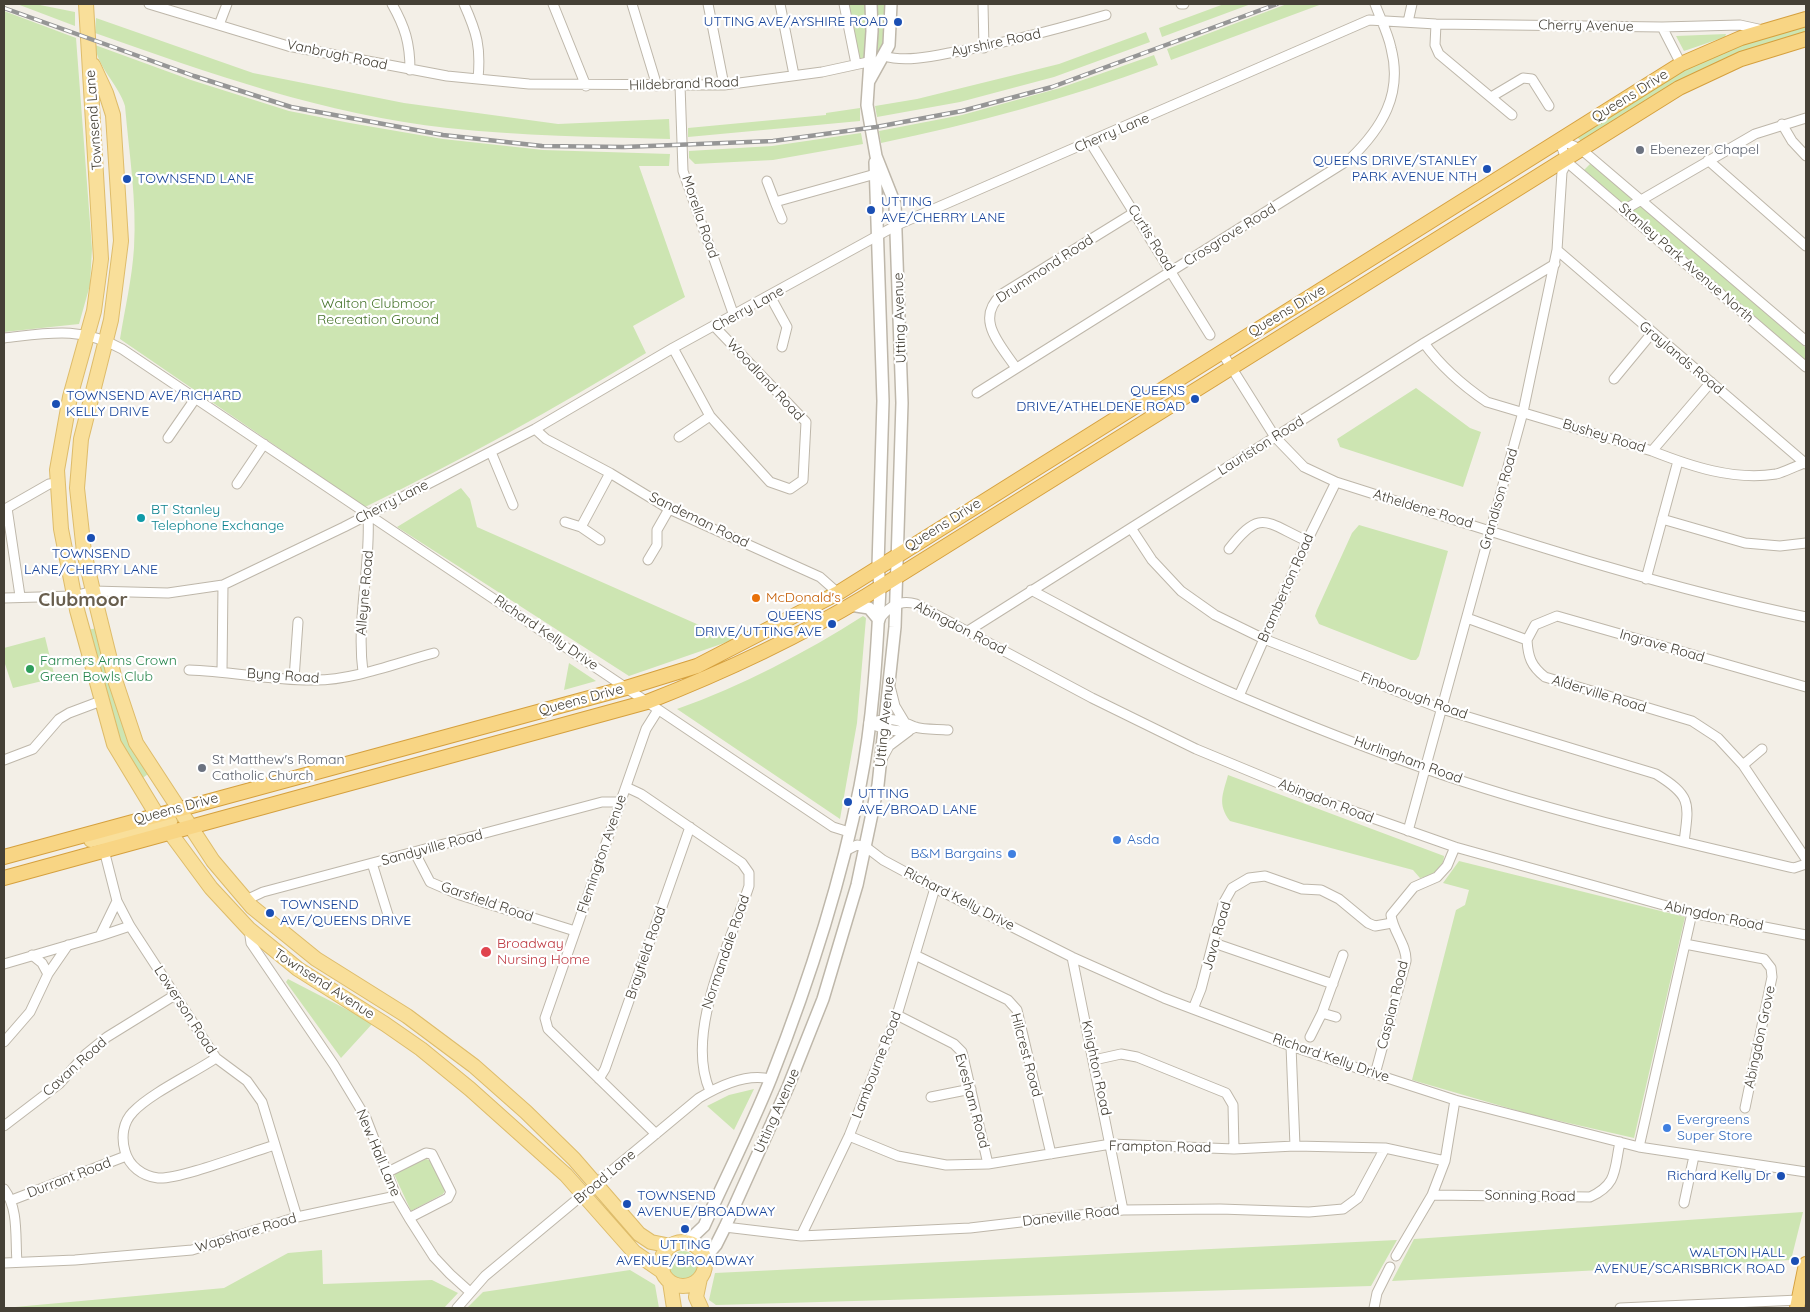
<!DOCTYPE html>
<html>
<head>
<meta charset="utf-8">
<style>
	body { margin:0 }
	#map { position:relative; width:1810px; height:1312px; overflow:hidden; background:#f3efe7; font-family:Quicksand,sans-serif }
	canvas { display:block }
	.frame { position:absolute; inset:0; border:5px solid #454036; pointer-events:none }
</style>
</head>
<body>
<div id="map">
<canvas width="1810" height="1312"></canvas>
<div class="frame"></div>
</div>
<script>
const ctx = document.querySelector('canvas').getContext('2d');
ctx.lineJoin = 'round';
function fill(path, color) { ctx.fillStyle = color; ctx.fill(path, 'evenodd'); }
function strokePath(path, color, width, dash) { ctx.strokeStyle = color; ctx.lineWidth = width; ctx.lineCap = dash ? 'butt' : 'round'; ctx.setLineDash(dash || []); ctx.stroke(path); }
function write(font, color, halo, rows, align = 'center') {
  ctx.font = font + ' Quicksand,sans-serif'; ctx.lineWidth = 4.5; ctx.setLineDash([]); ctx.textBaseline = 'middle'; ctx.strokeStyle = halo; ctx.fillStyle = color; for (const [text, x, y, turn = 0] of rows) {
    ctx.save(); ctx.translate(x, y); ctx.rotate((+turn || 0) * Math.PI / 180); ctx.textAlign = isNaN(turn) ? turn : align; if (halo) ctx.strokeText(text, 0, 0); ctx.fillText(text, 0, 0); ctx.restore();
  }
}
fill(new Path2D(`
	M17,4H35L75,12V26Z
	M844,4H891L884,56L856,64Z
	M1224,4H1251L1162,37L1159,28Z
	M1287,4H1322L1171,60L1167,49Z
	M4,11L76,38L92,249L90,285L79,324L4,332Z
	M96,18L253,73L404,103L558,124L669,119L670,139C596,137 521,136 448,128C326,115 209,73 95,33Z
	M1806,23V35L1582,142L1576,136L1684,68L1725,49Z
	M1146,32L1150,42L1054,77L960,102L877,117L875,106L917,99L1059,64Z
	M1726,34L1725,37L1684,51L1676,36Z
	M95,45L191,80L289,111L350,123L443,139L543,150L670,154L669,166H639L685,297L633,326L646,353C555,409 461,460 365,507L120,339C125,308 132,279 134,248C137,201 129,153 125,106C119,85 97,67 95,45Z
	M1154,55L1158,65C1067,99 976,123 881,143L879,131L962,115L1060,88Z
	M860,108V121L688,137V128L826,115V113Z
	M861,133L863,144L773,160L695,164L689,158V151L772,146Z
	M1591,163L1633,199L1625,205L1584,170Z
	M1641,205L1806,348V361L1632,211Z
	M1416,388L1470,428L1481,432L1463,487L1340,447L1337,439Z
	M461,488L470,499L477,527L733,640L629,676L397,527Z
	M1359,525L1448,551L1419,656L1416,660H1411L1319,624L1315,616L1317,610L1352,533Z
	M863,616L866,618L857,723L840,819L677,709C742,686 805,653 863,616Z
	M97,628L139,759L148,774L140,780L120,743L87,630Z
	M45,637L55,678L13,688L4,661V648Z
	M569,663L596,681L564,690Z
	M1228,775L1444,856C1443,871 1434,875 1420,878L1413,870L1230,821C1217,804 1223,794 1228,775Z
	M1459,861L1685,917L1634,1138L1529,1114L1412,1080L1456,910L1465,905L1469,890L1443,883Z
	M288,979L373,1023L341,1058L286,982Z
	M754,1089L734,1130L707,1106L729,1095Z
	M426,1159L432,1161L446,1189L443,1194L411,1211L394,1174Z
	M1803,1212L1791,1260L1392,1281L1414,1239Z
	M1397,1240L1371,1286L716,1305L709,1300L715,1273Z
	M322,1250L323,1284L432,1280L458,1293L444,1308H4L224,1288L288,1253Z
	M669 1265a14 14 0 1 1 28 0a14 14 0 1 1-28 0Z
	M630,1270L655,1285L659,1308H467L483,1292Z`), '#cde5b2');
const minor = new Path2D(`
	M149,4L288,46L447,76L529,84L724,85L822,72L868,62
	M392,4C405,27 410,43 410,70
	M464,4C477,33 481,47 478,79
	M553,4L586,86
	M632,4L657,86
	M708,4L724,85
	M780,4L794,75
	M844,4L856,64
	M983,4L984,48
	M1181,4H1184
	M1408,22L1412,4
	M1436,24L1435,45L1439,54L1512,115
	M219,25L227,4
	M1662,27L1681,64
	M884,56C904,62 929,57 949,53C1003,44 1054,30 1106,15
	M680,85L683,171L734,316
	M1491,97L1523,78L1532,79L1549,106
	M1782,124L1792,141L1806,156
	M1559,139L1567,162L1806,367
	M1559,139L1582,150L1806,341
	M1090,142L1210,335
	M1708,160L1806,246
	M767,181L775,202
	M1624,210L1755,134L1806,118
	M782,219L775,202L879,173
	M1557,250L1806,464
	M770,296L787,327L782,347
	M4,338C49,333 80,326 122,349L833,827L849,832
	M1424,343C1442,368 1462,385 1487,402L1652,451C1690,466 1734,481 1776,474C1785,472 1795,466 1805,463
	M673,348L710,416L770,482L790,489L803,480L806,422L715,327
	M1221,351L1275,437L1304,467L1336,482C1491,531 1646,584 1806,617
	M1016,368C1000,344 974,319 1002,294L1135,212
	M1614,379L1652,333
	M977,393L1350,159C1382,128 1403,94 1391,48C1388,33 1380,18 1375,4
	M535,429L546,439L610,473L669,509L820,577L838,593
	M679,437L710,416
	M168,438L195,399
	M1652,451L1711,382
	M491,452L513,505
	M237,484L264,444
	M1662,519L1745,543L1780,546L1806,543
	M565,522L581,527
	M1131,528L1152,560L1181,591L1215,615L1264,639L1442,709L1656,774C1692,796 1689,803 1684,842
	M600,540L581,527L610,473
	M1229,549C1261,508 1265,522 1307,541
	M648,560L657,545V530L669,509
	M1646,579L1678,461
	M1031,590C1099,626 1168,665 1239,696C1300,722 1363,747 1426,769C1546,811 1670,839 1794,868L1806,864
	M20,596L7,508L49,484L58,483
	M4,598L74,596L93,591L168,593L223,585L344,527L535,429L673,348L897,225L1369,20L1436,24L1662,27L1740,25L1763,30
	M1467,618L1527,640
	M879,620C888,607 900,599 916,604L1092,698L1196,749L1307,795L1455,847L1692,913L1806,935
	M968,631L1424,343L1555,264
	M1527,640C1528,657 1531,666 1545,677L1692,721L1718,738L1743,765L1806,859
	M1527,640L1535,625L1557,616L1806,687
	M189,670C231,671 273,681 315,680C354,680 396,663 434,653
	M222,671L223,585
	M363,672C356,620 371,567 368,515
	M294,679L298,622
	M891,690L895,706L904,721
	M1239,696L1307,541L1336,482
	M869,723C889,717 897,719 915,727C924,730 938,729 948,730
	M869,723C883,729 901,735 916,727
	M882,759L889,746L909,731
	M4,760L33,749L59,719L69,713L101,701
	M1743,765L1762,749
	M626,787L641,794L742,863L749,873V886C730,944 684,1033 710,1091
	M1408,831L1523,412L1557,250L1562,172L1567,162
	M104,850L117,901L130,926L216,1058L247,1081L262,1102L297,1217
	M845,851L857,845L866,847L883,860L935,888L1072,957L1164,998L1291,1046L1375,1074L1455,1100L1639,1147L1806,1172
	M415,853L430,882L460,895L575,931
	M372,863L389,918
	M246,900L263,892L602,802H620
	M249,929L251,943L334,1065L366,1118L396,1196L409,1218L434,1257L450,1274L470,1292
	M100,936L130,926
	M1214,943L1333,984
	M1685,944L1764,959L1771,968L1772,977L1745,1108
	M32,955L42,963L48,974
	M915,955L1008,1000L1017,1010L1051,1154
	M1072,957L1123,1210
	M4,964L100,936L117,901
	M1193,1009L1201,989L1223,904L1232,888L1249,878L1265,876L1302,889L1321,890L1339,899L1368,923L1375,926L1392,923
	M1322,1013L1336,1017
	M897,1015L954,1044L962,1052L988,1164
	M1310,1037L1322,1013L1343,955
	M4,1042L30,1012L48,974L68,945
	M1291,1046L1295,1146
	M216,1058C192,1074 151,1093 133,1112C123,1122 121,1137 125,1151C129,1166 142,1176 158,1178C178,1180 251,1152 275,1145
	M1094,1060L1121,1054L1137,1057L1226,1093L1233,1105L1234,1149
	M1375,1074L1406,961C1407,945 1393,932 1391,915L1414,887L1437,877L1447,866L1455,847
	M599,1079L605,1069L690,827
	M931,1097L971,1089
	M4,1126L59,1084L86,1054L107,1037L175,995
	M656,1134L548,1029L545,1018L646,729L658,710
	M849,1136L898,1156L946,1165L988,1164L1111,1144L1234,1149L1295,1146L1385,1148L1445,1161
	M1639,1147L1692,913
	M386,1173L426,1153L432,1154L451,1192L448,1198L409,1218
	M4,1189C19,1209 15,1237 17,1262
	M1432,1195L1590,1197C1618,1184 1614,1170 1620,1142
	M12,1200L126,1156
	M1684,1203L1694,1156
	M725,1227L801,1236L970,1228L1123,1210L1220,1209L1309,1212L1343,1209L1358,1198L1385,1148
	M801,1236L849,1136L897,1015L935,888
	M1396,1256L1432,1195L1445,1161L1455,1100
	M4,1263L75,1260L192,1250L297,1217L396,1196
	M457,1308L485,1276L699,1098C719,1086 747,1073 770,1079
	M1374,1308L1377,1293L1390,1267
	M1620,1308L1799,1300`);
const tertiary = new Path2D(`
	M869,81L889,45L891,4
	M850,605L869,608L879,620
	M686,1243L704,1226C726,1177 751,1128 771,1078C808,984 840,886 860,786C873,721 877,652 880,587L878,566L883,401L875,162
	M704,1259L716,1245L725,1227L788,1087L823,999L857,885L878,785L895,627L902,403L895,204L876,156L867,105L872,31L871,4`);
const primary = new Path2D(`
	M86,4L101,259L94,311L70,397L57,470L61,529L77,610L114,744L157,815L211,888L249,929L298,969L385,1024L421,1049L470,1089L566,1175L634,1252L663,1272
	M93,65L106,93L113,115L121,241L111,320L81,439L77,488L84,552L93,591L115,680L136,743L213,861L252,907L316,959L407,1016L474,1066L526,1112L574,1159L639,1234L651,1242L671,1246
	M91,840L170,822
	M661 1264a22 22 0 1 1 44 0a22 22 0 1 1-44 0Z
	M700,1278L696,1297L701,1308
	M670,1282L674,1308`);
const trunk = new Path2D(`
	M4,857L626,688L697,666L838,593L1681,64L1741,38L1806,19
	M4,878L647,702C724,672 795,639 866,596L1679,88L1741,59L1806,39
	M1797,1308L1806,1264`);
strokePath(minor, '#beb7aa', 11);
strokePath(tertiary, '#beb7aa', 14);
strokePath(primary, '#debc6a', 16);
strokePath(trunk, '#d5a03e', 16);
strokePath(minor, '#fff', 9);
strokePath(tertiary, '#fff', 11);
strokePath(primary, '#f9df9a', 14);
strokePath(trunk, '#f8d584', 14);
const rail = new Path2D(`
	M4,8L194,76L291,107L443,135L542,146L624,147L773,141L876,127L962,111L1052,87L1277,4`);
strokePath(rail, '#969696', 4.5);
strokePath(rail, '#fff', 2.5, [8]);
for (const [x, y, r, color] of [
	[898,22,5,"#1a4fb4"],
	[1640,150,5,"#6b7280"],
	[1487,169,5,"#1a4fb4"],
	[127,179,5,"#1a4fb4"],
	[871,210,5,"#1a4fb4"],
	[1195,399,5,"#1a4fb4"],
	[56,404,5,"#1a4fb4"],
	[141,518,5,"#0f9aa8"],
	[91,538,5,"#1a4fb4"],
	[756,598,5,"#e8710a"],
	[832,624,5,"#1a4fb4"],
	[30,669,5,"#2e9e5b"],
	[202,768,5,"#6b7280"],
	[848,802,5,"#1a4fb4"],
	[1117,840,5,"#3f7fe0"],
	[1012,854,5,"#3f7fe0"],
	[270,913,5,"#1a4fb4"],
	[486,952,6,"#e0444e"],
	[1667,1128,5,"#3f7fe0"],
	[1781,1176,5,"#1a4fb4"],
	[627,1204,5,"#1a4fb4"],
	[685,1229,5,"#1a4fb4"],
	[1795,1261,5,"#1a4fb4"]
]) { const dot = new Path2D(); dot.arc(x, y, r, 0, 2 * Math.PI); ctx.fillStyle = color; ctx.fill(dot); strokePath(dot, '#fff', 2); }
write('14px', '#164399', '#fff', [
	["UTTING AVE/AYSHIRE ROAD",888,22],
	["QUEENS DRIVE/STANLEY",1477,161],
	["PARK AVENUE NTH",1477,177],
	["TOWNSEND LANE",137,179,"left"],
	["UTTING",881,202,"left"],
	["AVE/CHERRY LANE",881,218,"left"],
	["QUEENS",1185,391],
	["DRIVE/ATHELDENE ROAD",1185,407],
	["TOWNSEND AVE/RICHARD",66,396,"left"],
	["KELLY DRIVE",66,412,"left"],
	["TOWNSEND",91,554,"center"],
	["LANE/CHERRY LANE",91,570,"center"],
	["QUEENS",822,616],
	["DRIVE/UTTING AVE",822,632],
	["UTTING",858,794,"left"],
	["AVE/BROAD LANE",858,810,"left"],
	["TOWNSEND",280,905,"left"],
	["AVE/QUEENS DRIVE",280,921,"left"],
	["Richard Kelly Dr",1771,1176],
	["TOWNSEND",637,1196,"left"],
	["AVENUE/BROADWAY",637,1212,"left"],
	["UTTING",685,1245,"center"],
	["AVENUE/BROADWAY",685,1261,"center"],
	["WALTON HALL",1785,1253],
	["AVENUE/SCARISBRICK ROAD",1785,1269]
], 'right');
write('14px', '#454036', '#fff', [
	["Cherry Avenue",1586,26,1],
	["Ayrshire Road",996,43,-12],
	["Vanbrugh Road",337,55,12],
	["Hildebrand Road",684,84,-2],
	["Queens Drive",1630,96,-32],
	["Townsend Lane",94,120,-94],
	["Cherry Lane",1112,133,-23],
	["Morella Road",700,217,71],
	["Crosgrove Road",1230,235,-32],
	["Curtis Road",1151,238,58],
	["Stanley Park Avenue North",1686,263,41],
	["Drummond Road",1045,269,-33],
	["Cherry Lane",748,309,-29],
	["Queens Drive",1287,311,-31],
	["Utting Avenue",900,318,-92],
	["Graylands Road",1681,358,40],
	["Woodland Road",765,380,47],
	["Bushey Road",1604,436,17],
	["Lauriston Road",1261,446,-32],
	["Grandison Road",1499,499,-74],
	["Cherry Lane",392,502,-27],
	["Atheldene Road",1423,509,17],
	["Sandeman Road",699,520,26],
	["Queens Drive",943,525,-32],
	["Bramberton Road",1286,588,-66],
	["Alleyne Road",365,593,-85],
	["Abingdon Road",960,628,27],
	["Richard Kelly Drive",546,633,34],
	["Ingrave Road",1662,646,16],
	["Byng Road",283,676,4],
	["Alderville Road",1599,694,17],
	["Finborough Road",1414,696,20],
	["Queens Drive",581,700,-15],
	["Utting Avenue",885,722,-84],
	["Hurlingham Road",1408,760,20],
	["Abingdon Road",1326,801,21],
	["Queens Drive",176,809,-15],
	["Sandyville Road",432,848,-15],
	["Flemington Avenue",602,854,-71],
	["Richard Kelly Drive",959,899,27],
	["Garsfield Road",487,902,19],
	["Abingdon Road",1714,916,12],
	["Java Road",1217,936,-74],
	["Normandale Road",726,952,-71],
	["Brayfield Road",646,953,-71],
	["Townsend Avenue",324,984,33],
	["Caspian Road",1393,1005,-76],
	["Lowerson Road",185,1010,57],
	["Abingdon Grove",1760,1037,-78],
	["Hilcrest Road",1026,1055,75],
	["Richard Kelly Drive",1331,1058,19],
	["Lambourne Road",877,1065,-69],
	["Cavan Road",75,1067,-42],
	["Knighton Road",1096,1068,78],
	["Evesham Road",972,1101,75],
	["Utting Avenue",777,1111,-66],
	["Frampton Road",1160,1147,1],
	["New Hall Lane",378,1153,67],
	["Broad Lane",605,1177,-40],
	["Durrant Road",69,1178,-21],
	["Sonning Road",1530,1196,1],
	["Daneville Road",1071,1216,-7],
	["Wapshare Road",246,1233,-17]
]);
write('14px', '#5b616d', '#fff', [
	["Ebenezer Chapel",1650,150],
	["St Matthew's Roman",212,760],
	["Catholic Church",212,776]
], 'left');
write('14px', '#47742c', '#fff', [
	["Walton Clubmoor",378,304],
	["Recreation Ground",378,320]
]);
write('14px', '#0d838f', '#fff', [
	["BT Stanley",151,510],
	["Telephone Exchange",151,526]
], 'left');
write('14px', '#c56008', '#fff', [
	["McDonald's",766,598]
], 'left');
write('14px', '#27864d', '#fff', [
	["Farmers Arms Crown",40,661],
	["Green Bowls Club",40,677]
], 'left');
write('14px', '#366cbe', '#fff', [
	["Asda",1127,840],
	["B&M Bargains",1002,854,"right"],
	["Evergreens",1677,1120],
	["Super Store",1677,1136]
], 'left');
write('14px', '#be3a42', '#fff', [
	["Broadway",497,944],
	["Nursing Home",497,960]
], 'left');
write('bold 19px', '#685e4e', '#fff', [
	["Clubmoor",83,600]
]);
</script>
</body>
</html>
